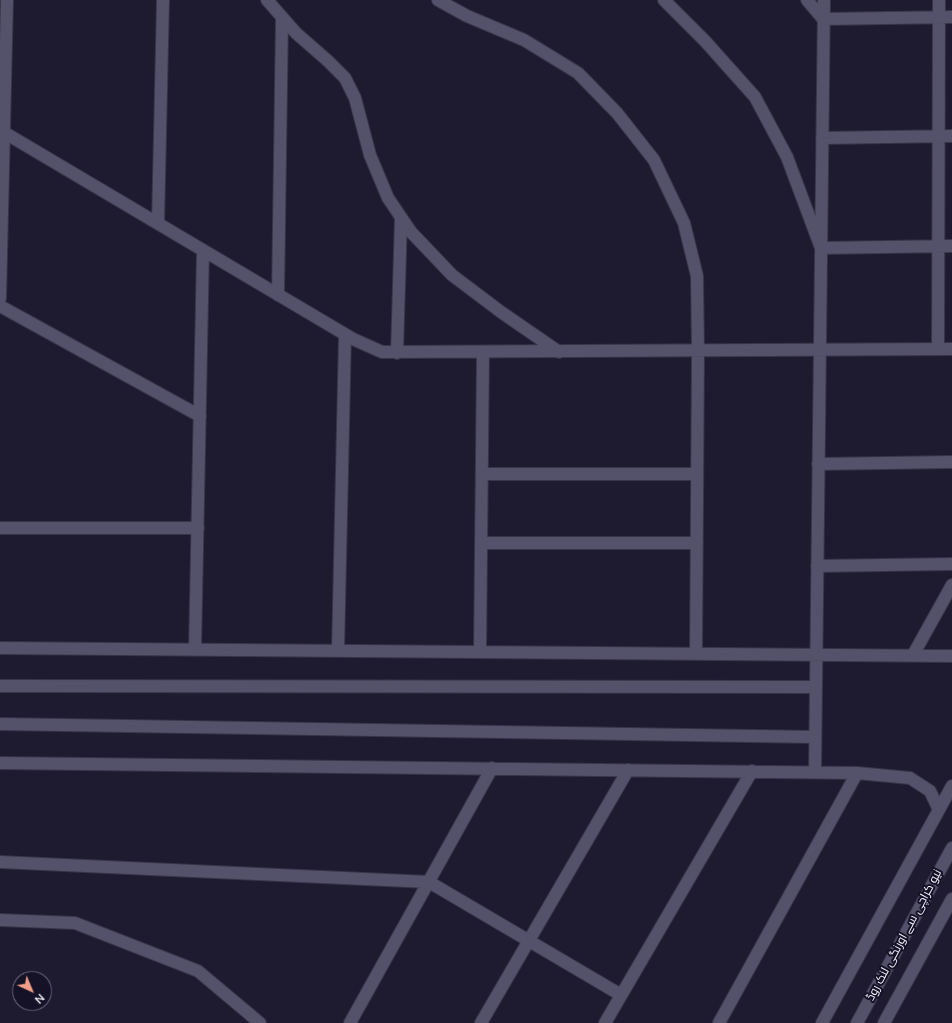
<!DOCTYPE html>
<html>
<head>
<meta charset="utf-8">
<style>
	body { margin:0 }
	#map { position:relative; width:952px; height:1023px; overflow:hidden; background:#1e1a30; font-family:Mulish,sans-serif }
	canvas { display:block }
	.north { position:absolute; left:12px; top:971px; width:40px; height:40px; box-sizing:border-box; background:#151126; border:1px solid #6e6b7c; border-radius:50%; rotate:136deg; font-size:11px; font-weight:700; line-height:16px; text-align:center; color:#f4f3fd }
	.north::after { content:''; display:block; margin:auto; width:14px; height:18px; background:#f49e89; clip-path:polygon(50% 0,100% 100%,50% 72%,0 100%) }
</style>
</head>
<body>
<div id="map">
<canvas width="952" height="1023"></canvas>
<div class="north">N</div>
</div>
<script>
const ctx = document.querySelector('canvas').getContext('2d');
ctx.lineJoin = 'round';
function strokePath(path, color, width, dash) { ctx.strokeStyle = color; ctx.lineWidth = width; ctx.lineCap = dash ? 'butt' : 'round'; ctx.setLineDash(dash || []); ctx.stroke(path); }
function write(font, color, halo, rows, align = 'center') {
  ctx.font = font + ' Mulish,Cairo,sans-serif'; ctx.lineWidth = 4; ctx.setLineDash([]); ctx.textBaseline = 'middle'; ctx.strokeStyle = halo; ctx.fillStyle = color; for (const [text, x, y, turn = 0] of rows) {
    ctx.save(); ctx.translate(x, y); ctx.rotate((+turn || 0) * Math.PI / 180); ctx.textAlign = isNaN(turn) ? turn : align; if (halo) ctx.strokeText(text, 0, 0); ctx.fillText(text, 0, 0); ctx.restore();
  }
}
const street = new Path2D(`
	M267,0L296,33L328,61L345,78L355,98L370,155L388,198L411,232L452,275L501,312L559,352
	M438,0L467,16L524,40L578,73L617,113L654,160L684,223L697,276L698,351L696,654
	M664,0L705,41L755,97L787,157L821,248L952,246
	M807,0L823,19L952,17
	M0,130L353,339L382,352L952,349
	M822,138L952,136
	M158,223L163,0
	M278,295L282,17
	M0,298L7,0
	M0,306L200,416
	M938,349L939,0
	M397,353L401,218
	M818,464L952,462
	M482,474H697
	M0,528H198
	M481,543H697
	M817,566L952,564
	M0,648L952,656
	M195,650L203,250
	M338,651L345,335
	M480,652L483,352
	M913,655L952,585
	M0,686L816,687
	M0,724L815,737
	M0,763L857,773L910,778L930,791L939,810
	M815,772L824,0
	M0,862L429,882L621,995
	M0,920L75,923L198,971L260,1023
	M350,1023L492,768
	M481,1023L628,770
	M605,1023L752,771
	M719,1023L857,773
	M822,1023L952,786`);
const secondary = new Path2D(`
	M857,1023L952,848
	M884,1023L952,899`);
strokePath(street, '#373546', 14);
strokePath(secondary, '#373546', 14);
strokePath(street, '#54516b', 12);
strokePath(secondary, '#54516b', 12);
write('12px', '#f4f3fd', '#151126', [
	["نیو کراچی سے اورنگی لنک روڈ",904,935,-62]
]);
</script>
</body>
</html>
